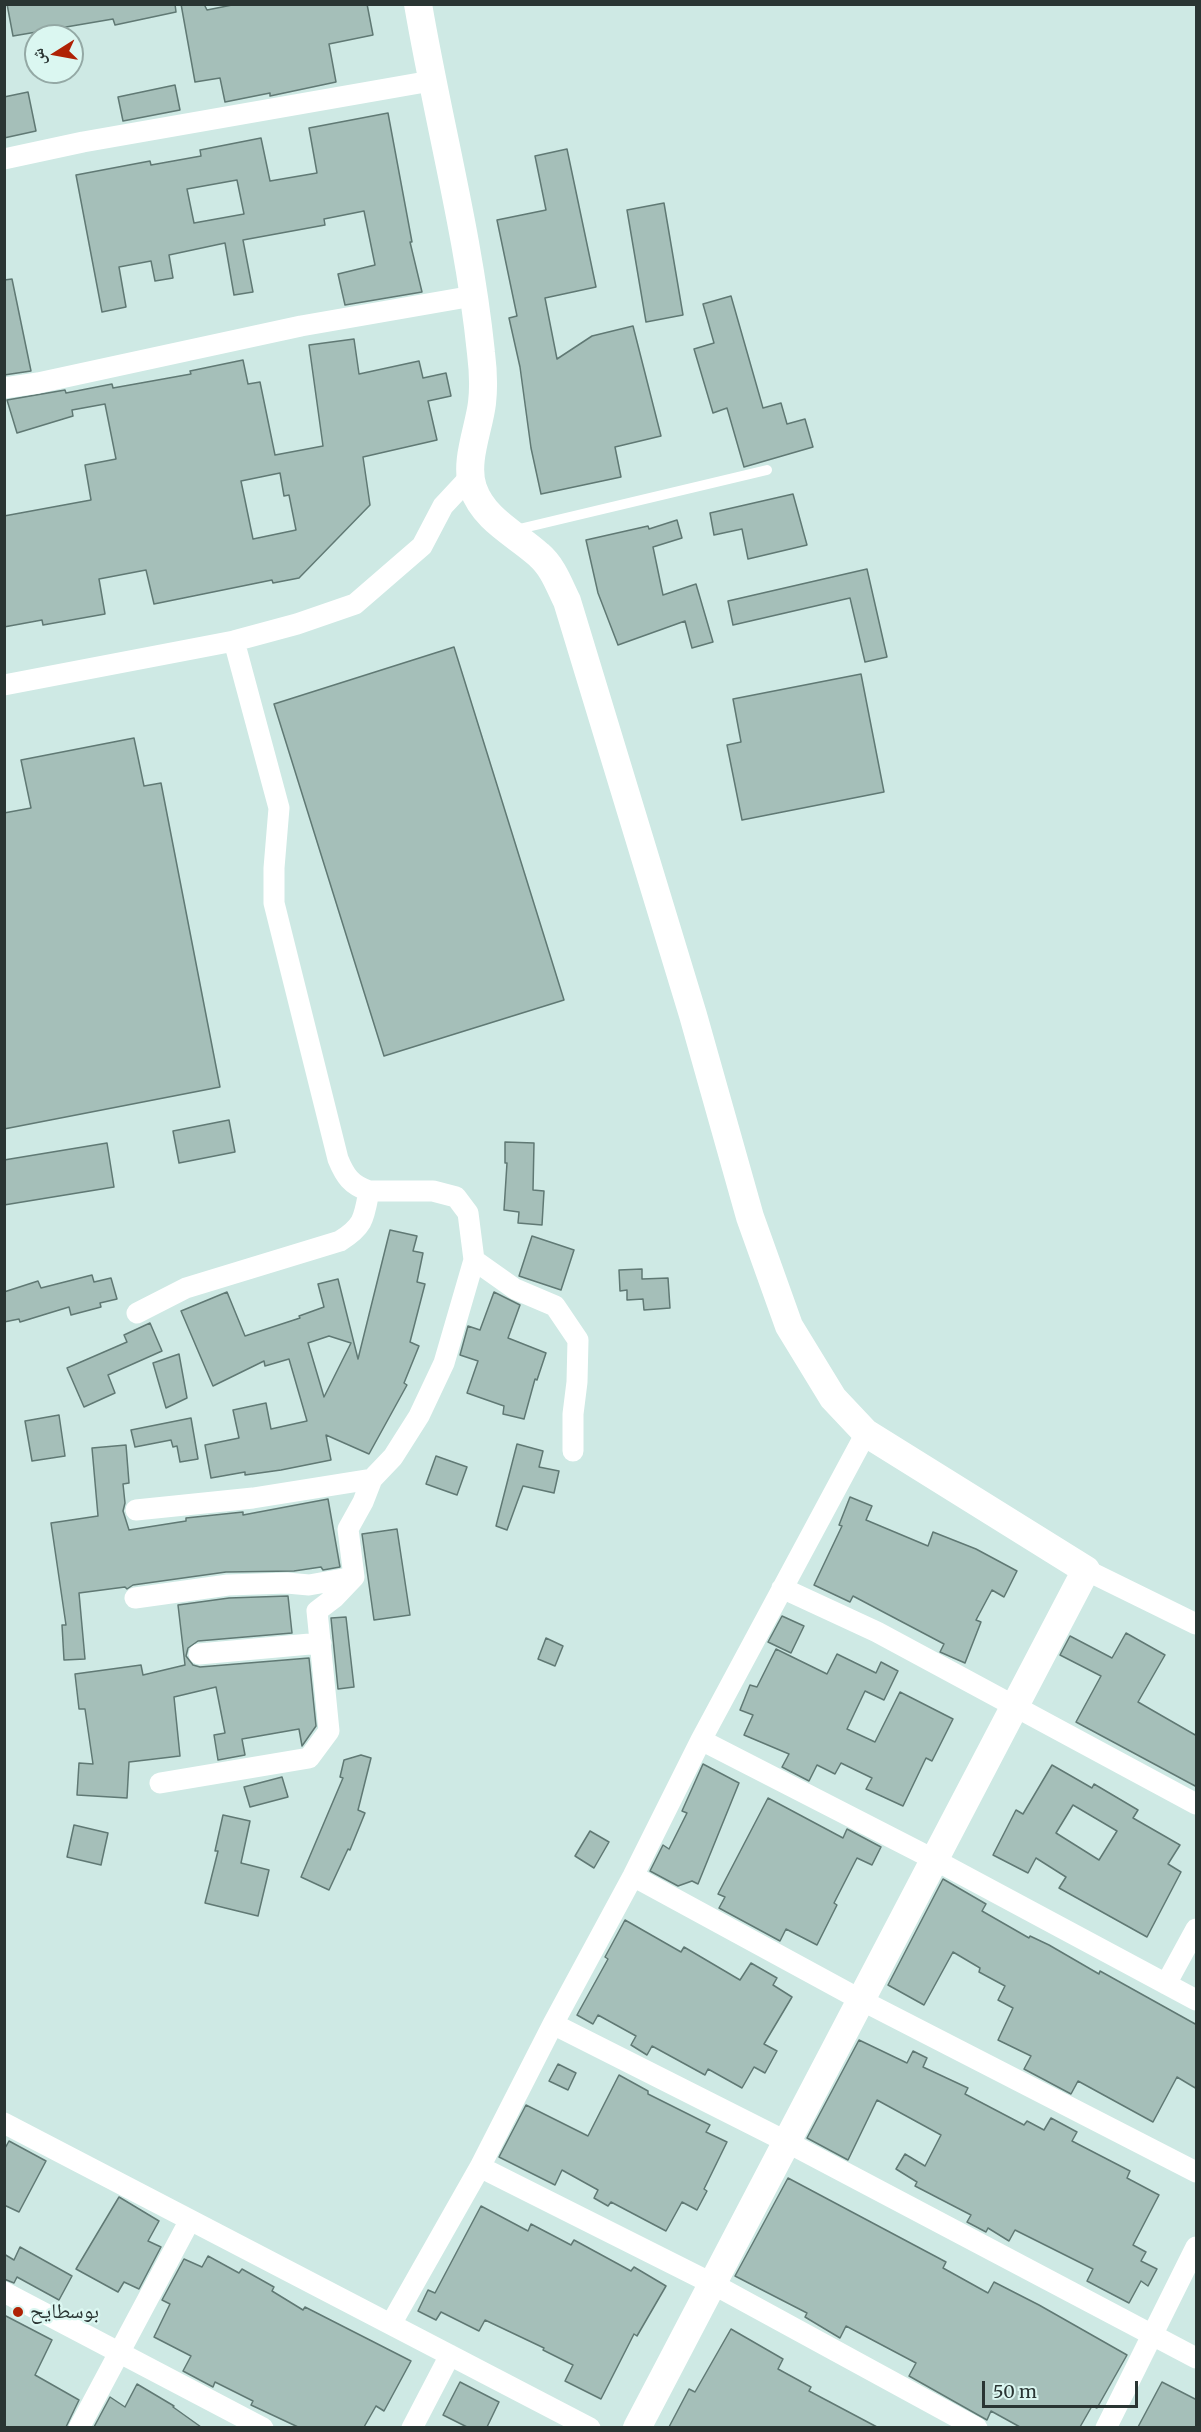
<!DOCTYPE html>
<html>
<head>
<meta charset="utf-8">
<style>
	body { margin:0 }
	#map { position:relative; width:1201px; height:2432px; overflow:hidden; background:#cee9e4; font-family:Merriweather,"Noto Naskh Arabic",serif }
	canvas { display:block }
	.frame { position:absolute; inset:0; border:6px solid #2a3533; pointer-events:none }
	.north { position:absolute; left:24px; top:24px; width:60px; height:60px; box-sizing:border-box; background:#dbf7f1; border:2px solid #94a9a5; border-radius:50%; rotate:259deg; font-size:16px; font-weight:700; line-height:24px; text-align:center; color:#2a3533 }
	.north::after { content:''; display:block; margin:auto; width:21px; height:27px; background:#af2205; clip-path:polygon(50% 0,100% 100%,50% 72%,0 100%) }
	.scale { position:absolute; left:982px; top:2381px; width:156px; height:27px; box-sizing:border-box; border:3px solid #2a3533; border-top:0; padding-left:8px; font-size:18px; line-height:21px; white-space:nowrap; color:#2a3533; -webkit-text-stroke:4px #dbf7f1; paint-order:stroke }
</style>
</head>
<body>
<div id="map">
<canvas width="1201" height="2432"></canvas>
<div class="frame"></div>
<div class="north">ش</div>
<div class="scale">50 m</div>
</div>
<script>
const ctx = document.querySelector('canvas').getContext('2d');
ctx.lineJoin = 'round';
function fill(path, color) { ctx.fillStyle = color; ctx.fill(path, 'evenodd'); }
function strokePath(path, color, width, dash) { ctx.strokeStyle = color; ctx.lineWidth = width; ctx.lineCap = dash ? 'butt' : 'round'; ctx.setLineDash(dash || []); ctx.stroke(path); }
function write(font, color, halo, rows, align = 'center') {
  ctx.font = font + ' Merriweather,"Noto Naskh Arabic",serif'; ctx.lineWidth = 4.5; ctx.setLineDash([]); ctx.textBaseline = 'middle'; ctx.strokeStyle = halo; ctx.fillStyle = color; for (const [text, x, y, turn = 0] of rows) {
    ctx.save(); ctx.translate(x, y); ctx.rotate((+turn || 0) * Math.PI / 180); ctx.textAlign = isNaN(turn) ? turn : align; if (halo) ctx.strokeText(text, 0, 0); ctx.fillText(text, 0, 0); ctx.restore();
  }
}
const building = new Path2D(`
	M7,4H175L176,12L115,25L113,19L13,36Z
	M181,4H204L207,10L237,4H367L373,35L329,44L336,82L270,96V93L225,102L220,78L195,82Z
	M175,85L180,110L123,121L118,97Z
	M28,92L36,131L4,138V97Z
	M388,113L412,242H410L422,292L345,305L338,274L375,265L364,211L324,219L325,225L243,240L253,292L234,295L225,243L169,255L173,278L155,281L151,261L119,267L126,307L102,312L76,175L150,161L151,165L201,156L200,150L261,138L270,181L317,173L309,128ZM237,180L244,214L194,223L187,189Z
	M567,149L596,287L545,298L557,359L592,336L633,326L661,436L615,447L621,477L541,494L531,448L520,367L509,318L517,316L497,220L546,210L535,156Z
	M664,203L683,315L646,322L627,210Z
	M12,279L31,371L4,375V280Z
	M731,296L763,408L781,403L787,424L805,419L813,447L744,467L727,408L713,413L694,349L714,343L703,304Z
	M354,339L359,374L419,361L423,378L446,373L451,396L428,401L437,440L363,457L370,505L299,578L273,583L272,580L154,604L146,570L99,579L105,614L43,625L42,620L4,627V516L91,500L85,465L116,459L105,404L72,410L73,416L17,433L7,400L65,390L66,393L112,384L113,388L191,374L190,371L243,360L248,384L260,382L275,455L323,446L309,345ZM280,473L284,496L289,495L296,530L253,539L241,481Z
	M793,494L807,545L748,559L742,529L714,535L710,513Z
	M677,520L682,538L653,547L663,595L696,584L713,642L692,648L685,621L618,645L598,593L586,540L648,526L649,529Z
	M867,569L887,657L865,662L850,598L733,625L728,601Z
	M454,647L564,1000L384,1056L274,704Z
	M861,674L884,792L742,820L727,745L741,742L733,699Z
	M134,738L144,786L161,783L220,1087L4,1129V813L31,808L21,760Z
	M229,1120L235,1152L179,1163L173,1131Z
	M505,1142L534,1143L533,1190L544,1191L542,1225L518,1223L519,1212L504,1210L507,1163H505Z
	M107,1143L114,1187L4,1205V1160Z
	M390,1230L417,1236L413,1251L423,1253L417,1282L425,1284L410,1342L419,1346L404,1383L407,1385L369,1454L326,1435L331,1460L281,1470L245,1475V1472L211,1478L205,1445L239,1438L233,1410L266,1403L271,1429L307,1421L289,1359L265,1366L264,1361L213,1386L181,1311L227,1292L245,1336L300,1318L299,1316L324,1307L318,1284L338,1279L358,1359ZM329,1336L351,1343L324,1397L308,1343Z
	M532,1236L574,1250L561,1290L519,1276Z
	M642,1269V1279L668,1278L670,1308L644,1310L643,1299L627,1300V1290L620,1291L619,1270Z
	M92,1275L94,1282L111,1278L117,1299L100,1303L101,1307L71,1315L69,1307L20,1322L19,1319L4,1322V1292L38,1281L41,1288Z
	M494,1292L520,1305L508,1338L546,1353L537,1380L535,1379L524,1419L503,1414L504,1406L467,1393L478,1361L460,1355L468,1326L480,1330Z
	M150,1323L162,1351L108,1375L115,1393L84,1407L67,1368L127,1342L124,1335Z
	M179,1354L187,1398L166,1408L153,1363Z
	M59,1415L65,1456L32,1461L25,1421Z
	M191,1418L198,1459L180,1462L177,1446L173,1447L171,1440L135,1447L131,1430Z
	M517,1444L543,1451L539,1467L559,1471L554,1493L523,1486L507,1530L496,1526Z
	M126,1445L129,1483L123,1484L125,1503L123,1511L129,1530L186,1521V1518L243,1512V1515L328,1499L340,1567L323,1570L321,1567L294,1571L226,1572L133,1585L127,1589L125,1587L79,1593L85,1659L64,1660L62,1625H66L51,1523L98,1516L92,1448Z
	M436,1456L467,1467L457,1495L426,1484Z
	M850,1497L872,1506L866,1520L928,1546L933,1532L976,1549L1017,1571L1004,1597L992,1590L976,1620L981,1622L965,1663L940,1652L944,1644L853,1596L850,1602L814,1585L842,1526L839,1525Z
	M397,1529L410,1615L374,1620L362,1534Z
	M288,1596L292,1633L198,1641L188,1648L186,1656L193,1665L200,1667L309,1658L316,1726L302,1746L299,1729L242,1739L245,1755L218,1760L214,1735L225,1733L216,1687L174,1697L180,1756L129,1762L127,1798L77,1795L79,1763L93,1764L85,1709H79L75,1674L141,1665L143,1675L185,1665L178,1605L229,1598Z
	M782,1616L804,1626L791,1653L768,1642Z
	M346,1617L354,1687L338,1689L331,1618Z
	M1126,1633L1165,1655L1138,1702L1197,1736V1787L1076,1722L1101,1676L1060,1655L1070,1636L1112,1658Z
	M546,1638L563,1646L555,1666L538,1659Z
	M776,1649L827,1674L837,1654L876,1673L881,1662L898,1671L884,1700L865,1691L847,1729L875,1742L900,1692L953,1719L932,1761L926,1758L903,1806L866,1789L872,1778L841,1763L835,1774L817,1765L809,1781L782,1767L789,1754L744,1735L753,1715L740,1710L750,1685L757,1687Z
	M361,1755L371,1758L358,1810L365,1813L350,1850L348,1849L329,1890L301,1877L343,1778L340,1777L344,1760Z
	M703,1764L739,1783L698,1884L692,1881L678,1886L650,1871L663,1845L669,1849L687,1813L682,1811Z
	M1052,1765L1092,1788L1094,1784L1138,1810L1133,1818L1180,1845L1168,1864L1181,1872L1147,1937L1059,1888L1066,1877L1036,1858L1028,1873L993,1855L1016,1810L1023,1814ZM1073,1805L1117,1831L1099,1860L1056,1833Z
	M282,1777L288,1797L250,1807L244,1787Z
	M768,1798L843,1838L847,1829L881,1847L872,1865L857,1858L834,1903L837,1905L817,1945L786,1929L780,1941L719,1908L725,1897L718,1894Z
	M223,1815L250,1821L241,1863L269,1870L258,1916L205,1903L218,1851H215Z
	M74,1825L108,1833L101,1865L67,1857Z
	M590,1831L609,1842L594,1868L575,1856Z
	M943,1879L986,1904L982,1911L1029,1938L1030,1936L1049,1945L1099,1974L1100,1971L1197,2025V2089L1177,2077L1153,2122L1078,2081L1071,2094L1024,2069L1031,2056L998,2040L1013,2008L998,2000L1005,1986L979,1972L980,1968L953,1952L924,2005L888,1985Z
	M625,1920L681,1952L684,1947L740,1980L751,1963L777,1978L773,1985L792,1997L764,2044L777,2051L765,2073L754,2067L742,2088L708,2069L705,2075L652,2046L647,2055L631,2045L636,2036L598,2015L593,2024L577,2015L608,1959L605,1957Z
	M859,2040L907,2063L913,2051L927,2058L923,2067L968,2088L965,2094L1024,2125L1027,2121L1044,2130L1051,2118L1077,2132L1072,2141L1130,2171L1127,2178L1159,2195L1133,2245L1146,2252L1141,2261L1157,2269L1148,2286L1141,2281L1129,2303L1087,2281L1093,2269L1015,2230L1009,2241L988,2228L986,2232L967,2222L971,2215L915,2186L917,2182L896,2169L905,2154L925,2166L941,2135L877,2100L848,2160L807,2138Z
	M558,2064L576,2073L568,2090L549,2081Z
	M619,2075L648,2091V2094L710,2125L706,2132L727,2142L704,2189L707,2191L697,2210L682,2202L666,2231L611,2202L608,2206L594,2198L598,2190L562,2170L555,2185L499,2157L526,2105L588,2136Z
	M9,2141L46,2161L19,2212L4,2205V2150Z
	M788,2178L946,2262L943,2268L988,2293L994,2282L1039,2305L1127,2355L1097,2408L1092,2406L1080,2427H1020L991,2411L987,2420L909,2376L916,2363L846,2326L840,2338L805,2317L807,2313L735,2276Z
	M119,2197L159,2221L148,2241L161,2247L139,2289L124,2282L118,2292L76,2269Z
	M481,2206L528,2231L531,2224L571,2245L574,2240L631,2271L634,2267L666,2286L637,2336L634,2334L601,2399L565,2381L573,2365L543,2350L544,2348L485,2320L479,2331L441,2312L436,2320L418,2311L428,2290L435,2293Z
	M20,2247L72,2276L59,2300L17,2277L14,2283L4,2279V2254L14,2260Z
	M208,2256L239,2273L242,2269L274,2287L272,2291L303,2310L305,2307L411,2361L384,2411L376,2406L364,2427H298L251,2405L253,2401L215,2382L213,2387L183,2371L191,2356L154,2337L170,2304L162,2300L184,2259L202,2267Z
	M4,2315L52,2340L35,2375L79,2400L66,2427H4Z
	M731,2329L783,2359L778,2369L811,2387L809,2391L877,2427H669L689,2389L695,2392Z
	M460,2382L499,2402L487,2427H467L443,2415Z
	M1162,2382L1197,2400V2427H1138Z
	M137,2384L174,2406L173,2407L201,2427H94L110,2397L125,2407Z`);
fill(building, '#a5bfb9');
strokePath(building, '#607974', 1.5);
strokePath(new Path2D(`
	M515,530L767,470`), '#fff', 10);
strokePath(new Path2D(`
	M4,159L83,142L431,81
	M4,388L38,383L301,326L473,296
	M4,685L234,641L297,624L355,604L422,546L443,506L470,477
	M474,1260L515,1289L555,1306L578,1340L577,1382L573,1414V1451
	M137,1313L186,1288L340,1241C364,1226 364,1218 369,1191
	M136,1510L253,1498L372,1479
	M1086,1570L1196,1624
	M782,1588L877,1632L1196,1804
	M135,1598L228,1585L287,1583L309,1585L354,1577
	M199,1654L321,1643
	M701,1740L935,1860L1196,2000
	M160,1783L309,1758L329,1731L317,1611L334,1598L354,1577L348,1529L363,1502L372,1479L393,1457L419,1416L444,1363L474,1260L468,1213L456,1197L433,1191H369C351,1185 345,1176 338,1159L274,903V868L279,808L234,641
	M633,1876L861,2000L1196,2172
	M1166,1984L1196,1929
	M553,2024L787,2142L1196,2358
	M4,2123L590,2428
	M480,2167L713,2284L977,2428
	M4,2292L263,2428
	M391,2324L480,2167L553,2024L633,1876L701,1740L866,1433
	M79,2428L190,2220
	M412,2428L450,2355
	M1106,2428L1196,2247`), '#fff', 21);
strokePath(new Path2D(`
	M418,4C438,121 469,235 481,353C483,369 484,386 482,403C479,429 464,462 473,488C484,520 516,534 539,555C553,567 559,585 567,601L693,1015L750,1217L789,1326L833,1398L866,1433L1086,1570L637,2428`), '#fff', 28);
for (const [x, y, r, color] of [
	[18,2312,6,"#af2205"]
]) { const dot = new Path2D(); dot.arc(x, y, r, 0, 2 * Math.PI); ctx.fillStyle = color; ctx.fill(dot); strokePath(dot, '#dbf7f1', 2); }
write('21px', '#2a3533', '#dbf7f1', [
	["بوسطايح",30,2312]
], 'left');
</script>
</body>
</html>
